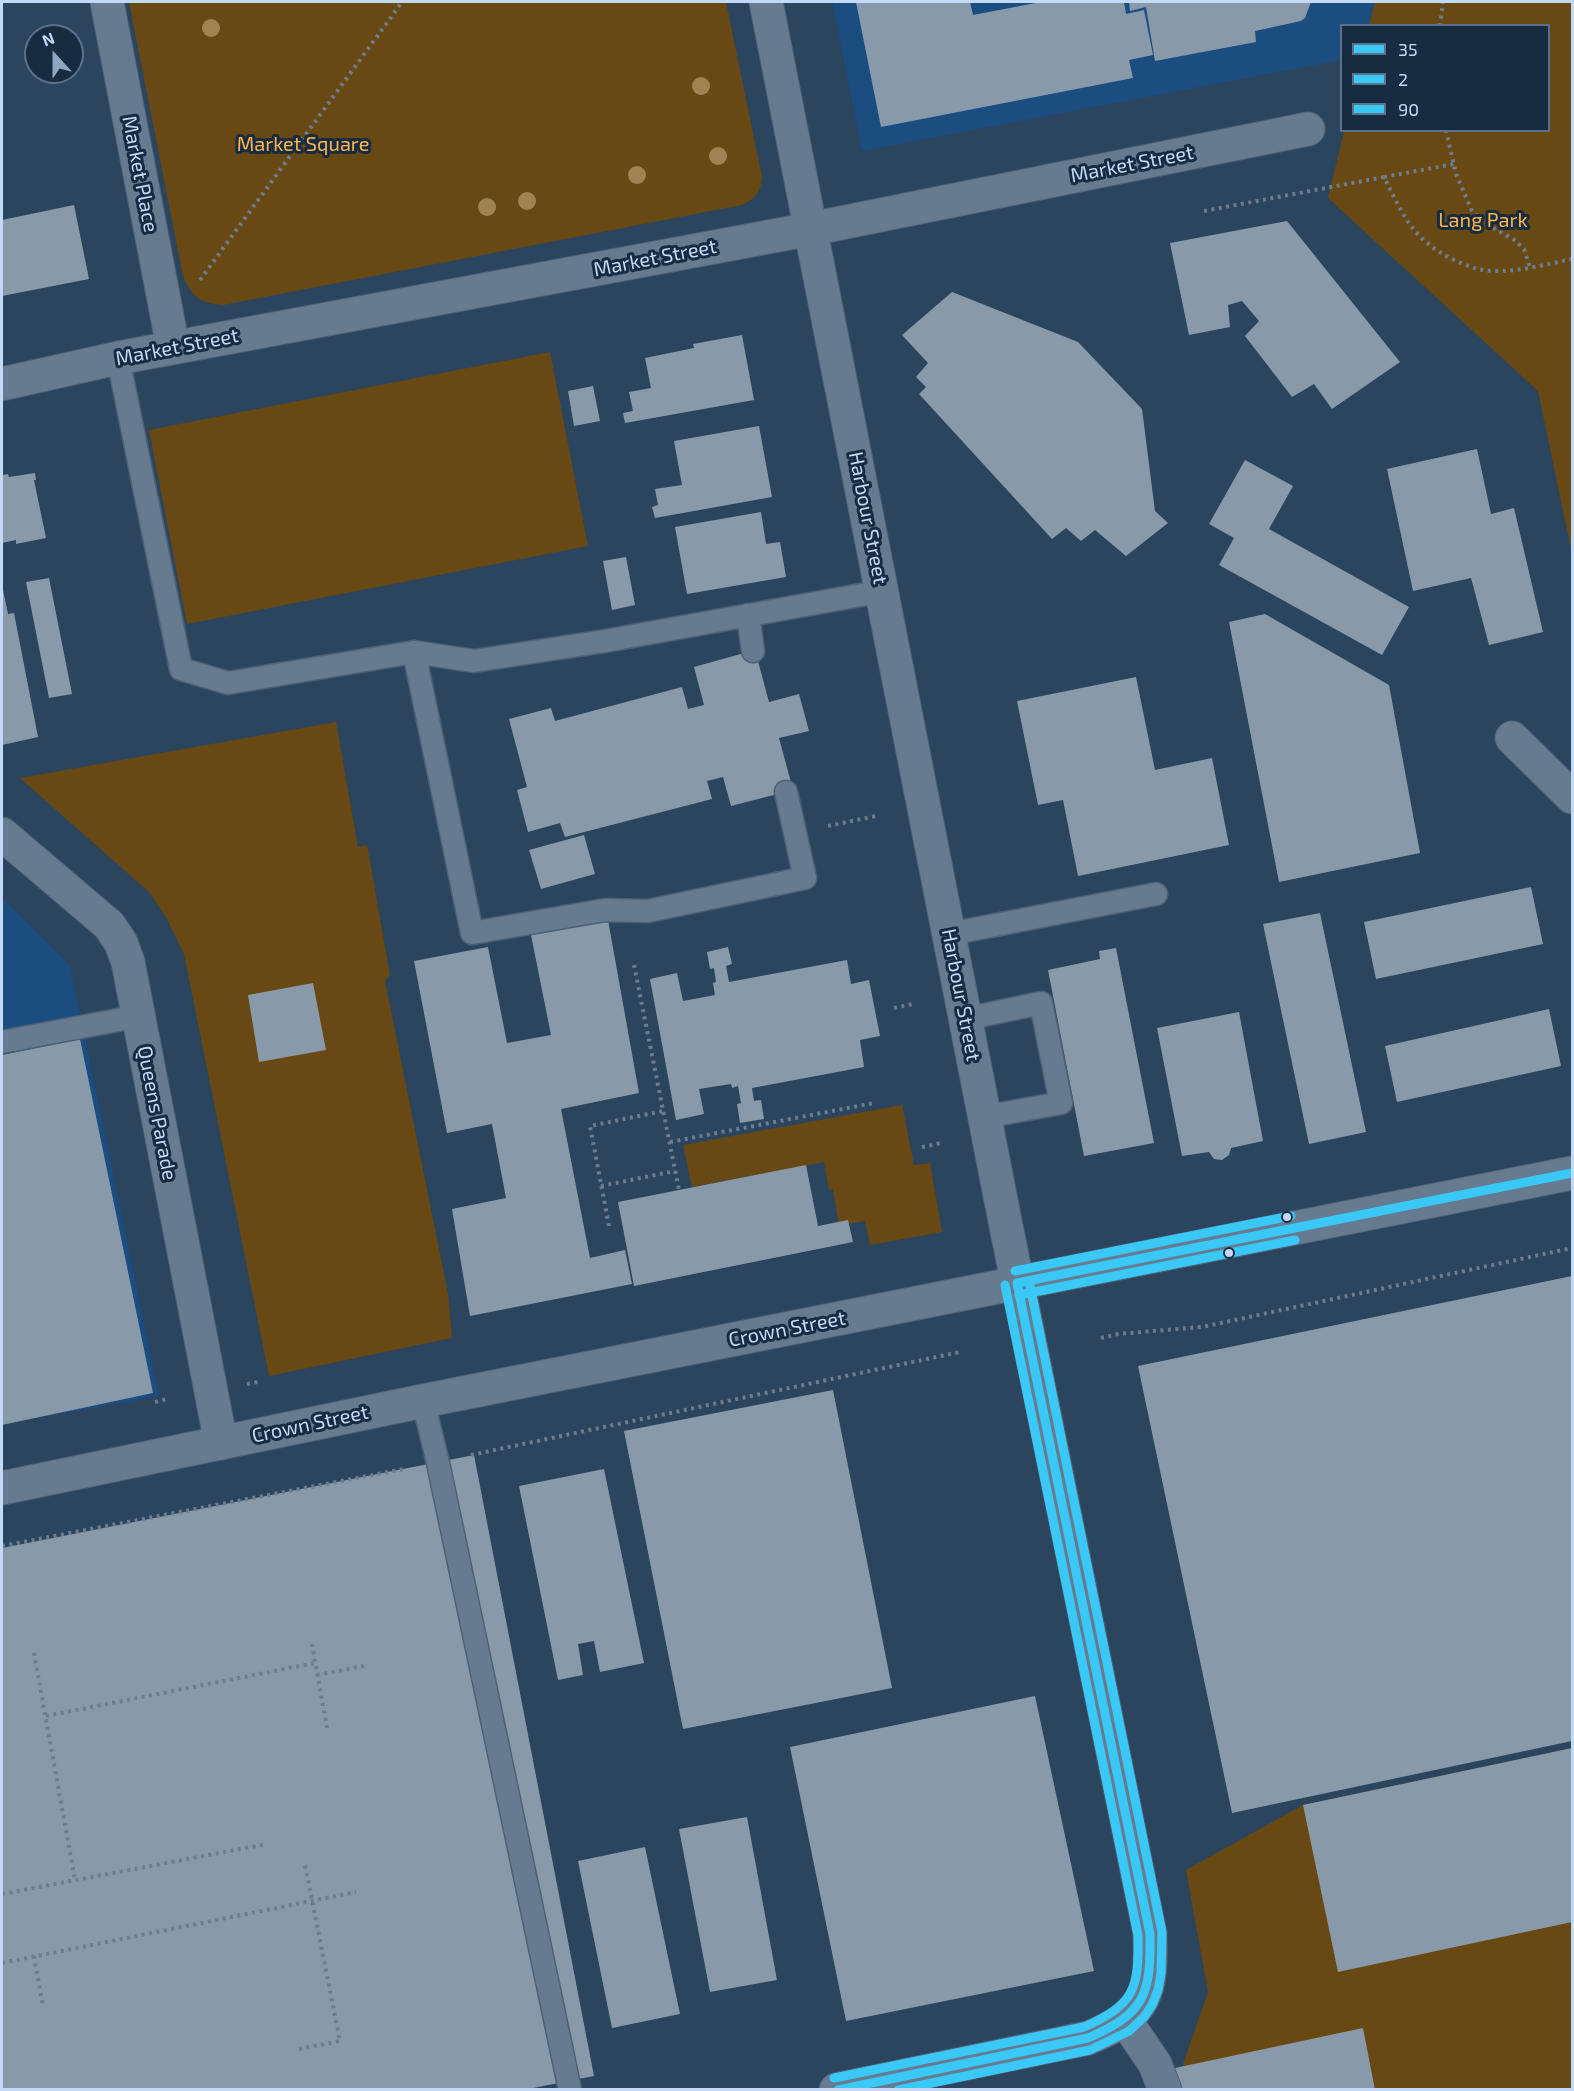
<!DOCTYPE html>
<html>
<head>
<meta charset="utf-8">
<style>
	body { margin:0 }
	#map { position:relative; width:1574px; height:2091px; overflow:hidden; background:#2b455f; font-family:"Exo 2",sans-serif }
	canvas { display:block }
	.frame { position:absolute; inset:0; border:3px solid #c2daf8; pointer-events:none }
	.legend { position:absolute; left:1340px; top:24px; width:210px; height:108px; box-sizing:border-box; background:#172b41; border:2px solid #5b718a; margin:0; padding:8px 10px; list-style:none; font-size:18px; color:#c2daf8 }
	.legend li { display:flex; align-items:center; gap:12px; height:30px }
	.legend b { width:30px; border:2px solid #5b718a }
	.north { position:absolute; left:24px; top:24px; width:60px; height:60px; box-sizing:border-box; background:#172b41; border:2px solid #5b718a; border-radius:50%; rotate:339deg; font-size:16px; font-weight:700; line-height:24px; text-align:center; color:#c2daf8 }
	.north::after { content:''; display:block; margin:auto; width:21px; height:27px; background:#8da6c2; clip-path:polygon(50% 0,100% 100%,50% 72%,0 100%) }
</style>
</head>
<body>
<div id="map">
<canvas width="1574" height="2091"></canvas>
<div class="frame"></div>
<ul class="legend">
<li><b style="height:8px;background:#3ac8f6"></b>35</li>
<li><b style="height:8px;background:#3ac8f6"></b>2</li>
<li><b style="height:8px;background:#3ac8f6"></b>90</li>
</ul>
<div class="north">N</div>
</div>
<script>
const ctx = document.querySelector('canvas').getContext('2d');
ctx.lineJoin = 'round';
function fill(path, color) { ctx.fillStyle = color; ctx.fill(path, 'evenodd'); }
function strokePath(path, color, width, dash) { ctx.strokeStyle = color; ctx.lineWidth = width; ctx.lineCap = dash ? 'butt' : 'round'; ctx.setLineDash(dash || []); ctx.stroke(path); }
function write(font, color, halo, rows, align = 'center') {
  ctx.font = font + ' "Exo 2",sans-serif'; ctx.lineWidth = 6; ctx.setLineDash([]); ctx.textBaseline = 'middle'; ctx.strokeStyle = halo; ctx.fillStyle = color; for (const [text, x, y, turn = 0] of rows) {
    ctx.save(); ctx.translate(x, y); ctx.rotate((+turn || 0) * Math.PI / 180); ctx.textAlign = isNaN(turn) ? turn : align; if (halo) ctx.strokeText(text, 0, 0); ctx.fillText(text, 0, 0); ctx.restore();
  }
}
fill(new Path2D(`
	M832,2H1375L1369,25L1342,26L1341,60L862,151Z
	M2,898L70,966L159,1396L2,1424Z`), '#1c4d81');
fill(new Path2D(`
	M129,2H726L762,177C761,192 756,198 742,205L223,305C200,303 192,297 183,276Z
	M1375,2H1572V554L1538,391L1328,198L1344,131L1548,130V26L1369,25Z
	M550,352L588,546L187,624L149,430Z
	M336,722L358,847L367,845L390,975L385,981L448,1294L452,1338L269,1376L184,954L167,919L150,893L20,778Z
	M902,1105L914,1165L930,1163L942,1232L870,1245L865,1221L839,1225L833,1189L829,1190L824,1162L692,1187L683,1145Z
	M1572,1748V2089H1187L1183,2064L1208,1992L1186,1870L1303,1805Z`), '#684913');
fill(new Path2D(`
	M856,2H970L973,15L1041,2H1124L1126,14L1144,10L1153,55L1129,60L1133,78L881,127Z
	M1129,2H1311L1305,18L1301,21L1255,31L1256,42L1155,61L1146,7L1130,11Z
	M74,205L89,279L2,296V220Z
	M1287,221L1400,362L1332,409L1314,384L1292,397L1245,336L1259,321L1242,301L1228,305L1230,327L1189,335L1170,243Z
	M952,292L1078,342L1142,409L1155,511L1168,523L1126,556L1095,530L1081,541L1066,528L1052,539L919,394L926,387L916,377L928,363L902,335Z
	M742,335L754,400L625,423L623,413L633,411L629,392L651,388L645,358L694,348L693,344Z
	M593,386L600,421L574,426L568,391Z
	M759,426L772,497L655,518L652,507L658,505L655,489L682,485L674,441Z
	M1477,449L1491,514L1514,508L1543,632L1489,645L1471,578L1413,591L1387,469Z
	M1245,460L1293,486L1269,529L1409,607L1382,655L1219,565L1234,538L1209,524Z
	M35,473L36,480H34L46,538L16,544V540L2,543V475L8,474L9,477Z
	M761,512L766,544L780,542L786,577L687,594L675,527Z
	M626,557L635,605L612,610L603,561Z
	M49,578L72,694L49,698L26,582Z
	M2,585L8,614L14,613L38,737L2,745Z
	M1265,614L1389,685L1420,853L1279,882L1229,622Z
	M755,650L769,702L799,694L809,731L779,738L793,790L731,806L723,777L707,781L712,799L565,837L560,823L528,832L517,790L527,787L509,719L551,708L555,721L682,687L688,709L704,705L694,667Z
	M1136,677L1155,770L1212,758L1229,845L1078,876L1063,800L1038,805L1017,701Z
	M584,835L595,874L541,889L529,850Z
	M1531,887L1543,944L1376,979L1364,922Z
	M1320,913L1366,1132L1309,1144L1263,924Z
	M608,920L639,1093L561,1109L590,1258L625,1250L632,1284L470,1316L452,1209L506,1198L492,1124L447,1133L414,961L488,947L507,1043L551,1035L531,935Z
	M728,947L732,964L726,966L729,982L847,960L851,984L869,980L880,1036L860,1040L864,1067L752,1088L754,1101L761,1100L764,1119L740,1123L737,1104L741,1103L738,1086L732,1088L731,1084L699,1089L704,1114L676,1120L650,979L677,973L683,1001L715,995L713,983L716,982L714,968L710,969L707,952Z
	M1116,948L1154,1143L1084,1156L1048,970L1100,959L1099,951Z
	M313,983L326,1050L259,1062L248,995Z
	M1549,1009L1561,1066L1397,1102L1385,1046Z
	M1239,1012L1263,1141L1231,1148L1229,1155L1222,1160L1214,1159L1209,1152L1182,1156L1157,1028Z
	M80,1039L153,1393L2,1425V1055Z
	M806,1165L818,1226L848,1220L853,1242L634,1286L618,1202Z
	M1572,1276V1741L1232,1813L1138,1366Z
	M833,1390L892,1688L683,1729L624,1431Z
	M474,1455L594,2076L523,2090H2V1548Z
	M604,1469L644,1663L600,1672L594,1641L578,1644L583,1675L558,1680L519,1486Z
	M1035,1696L1094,1971L846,2021L790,1747Z
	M1572,1748V1922L1338,1972L1303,1805Z
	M747,1817L777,1980L710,1992L679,1829Z
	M645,1847L680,2014L612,2028L578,1861Z
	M1363,2028L1375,2090H1179L1175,2068Z`), '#889aa9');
const service = new Path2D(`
	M118,358L181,669L228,683L414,652L474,661L605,641L883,591
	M748,615L753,651
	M414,652L472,933L605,910L648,911L805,878L786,792
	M949,934L1156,894
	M965,1019L1041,1003L1061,1103L984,1117
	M2,1042L139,1016
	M423,1401L438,1463L570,2090`);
const minor = new Path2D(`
	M107,2L173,347
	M2,384L118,358L811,229L1308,129
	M1512,738L1572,797
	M2,834L109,925L121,943L128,962L221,1443
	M1125,2020L1155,2064L1165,2090`);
const tertiary = new Path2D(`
	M766,2L1006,1226L1150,1934C1152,1993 1147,2015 1088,2038L836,2090`);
const secondary = new Path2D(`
	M2,1488L423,1401L1572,1173`);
strokePath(service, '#4c6176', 25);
strokePath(minor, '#4c6176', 35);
strokePath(tertiary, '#4c6176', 35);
strokePath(secondary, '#4c6176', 35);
strokePath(new Path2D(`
	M1440,26L1443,2
	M1446,130L1456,174L1472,211L1488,225L1516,241L1524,249L1530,267
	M1384,177L1454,164
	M1204,211L1384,177C1404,217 1413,240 1454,260C1467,266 1480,271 1494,271C1520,272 1547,264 1572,259
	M200,280L402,2
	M828,826L876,816
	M634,965L679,1190
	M894,1008L913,1004
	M670,1142L874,1103
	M922,1147L941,1143
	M601,1186L675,1171
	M609,1226L590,1126L663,1111
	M1101,1338L1118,1334L1202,1327L1572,1248
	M247,1384L258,1382
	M155,1402L167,1399
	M471,1455L960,1352
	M2,1546L404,1469
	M312,1644L327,1728
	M34,1653L75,1880
	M317,1675L364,1666
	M46,1716L315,1663
	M2,1894L267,1844
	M34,1956L43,2006
	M2,1963L356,1892
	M299,2049L340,2041L305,1865`), '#6c7d8f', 4, [3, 4.5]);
strokePath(service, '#677b90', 22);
strokePath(minor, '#677b90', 33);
strokePath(tertiary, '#677b90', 33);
strokePath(secondary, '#677b90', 33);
strokePath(new Path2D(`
	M1017,1283L1572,1173
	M838,2090L1088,2038C1145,2013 1151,1995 1150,1934L1017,1283`), '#3ac8f6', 9);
strokePath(new Path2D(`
	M1019,1295L1295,1240
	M898,2090L1090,2050L1129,2031L1144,2017L1152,2005L1158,1990L1161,1973L1162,1932L1029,1281`), '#3ac8f6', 9);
strokePath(new Path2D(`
	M1015,1271L1291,1216
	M834,2078L1084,2027C1135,2004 1139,1989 1138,1935L1005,1285`), '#3ac8f6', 9);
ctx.fillStyle = '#a08353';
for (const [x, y] of [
	[211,28],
	[701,86],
	[718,156],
	[637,175],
	[527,201],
	[487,207]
]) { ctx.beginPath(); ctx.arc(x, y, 9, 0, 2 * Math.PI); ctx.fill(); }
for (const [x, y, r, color] of [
	[1287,1217,5,"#c2daf8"],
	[1229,1253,5,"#c2daf8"]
]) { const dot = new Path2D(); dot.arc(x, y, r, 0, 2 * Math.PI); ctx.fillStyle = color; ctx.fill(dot); strokePath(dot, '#172b41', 2); }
write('20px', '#ffb549', '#172b41', [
	["Market Square",303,144],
	["Lang Park",1483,220]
]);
write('20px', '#c2daf8', '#172b41', [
	["Market Street",1132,164,-11],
	["Market Place",140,174,79],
	["Market Street",655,258,-11],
	["Market Street",177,347,-11],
	["Harbour Street",868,518,79],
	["Harbour Street",961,995,79],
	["Queens Parade",157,1113,79],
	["Crown Street",787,1329,-11],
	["Crown Street",310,1424,-12]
]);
</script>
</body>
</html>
